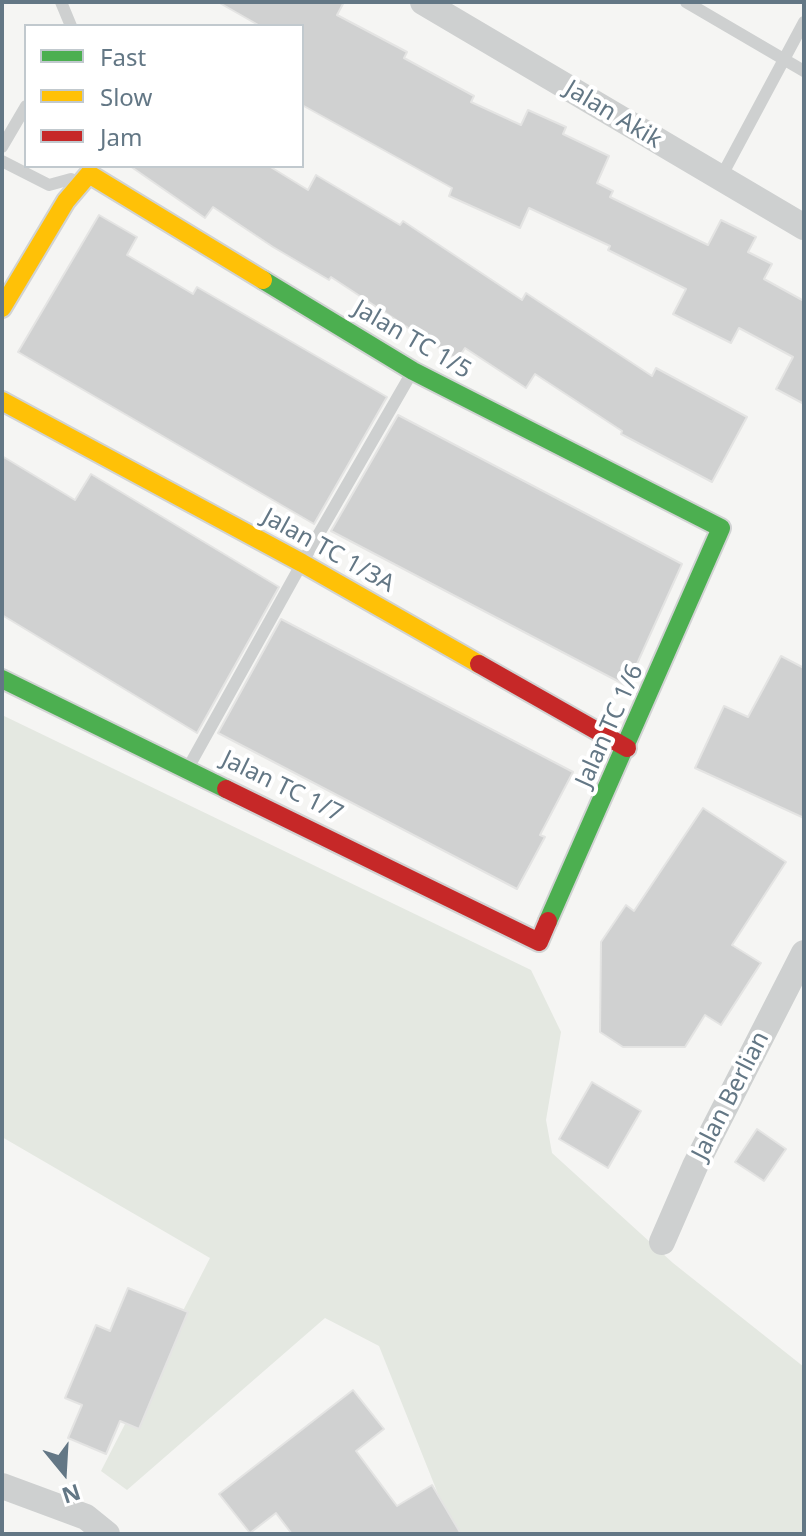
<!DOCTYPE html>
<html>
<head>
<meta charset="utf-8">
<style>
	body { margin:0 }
	#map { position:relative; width:806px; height:1536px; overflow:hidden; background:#f5f5f3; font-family:"Noto Sans",sans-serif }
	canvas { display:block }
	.frame { position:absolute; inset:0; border:4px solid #637785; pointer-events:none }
	.legend { position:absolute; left:24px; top:24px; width:280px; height:144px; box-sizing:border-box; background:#fff; border:2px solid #c1c9ce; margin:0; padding:10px 14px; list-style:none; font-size:24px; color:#637785 }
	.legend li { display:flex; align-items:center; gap:16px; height:40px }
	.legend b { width:40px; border:2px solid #c1c9ce }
	.north { position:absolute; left:24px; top:1432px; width:80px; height:80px; -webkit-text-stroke:6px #fff; paint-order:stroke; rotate:162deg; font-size:22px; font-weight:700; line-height:32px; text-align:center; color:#637785 }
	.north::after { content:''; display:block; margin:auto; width:28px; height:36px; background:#637785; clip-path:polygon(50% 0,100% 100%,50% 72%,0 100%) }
</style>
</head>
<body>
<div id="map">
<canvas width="806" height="1536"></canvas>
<div class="frame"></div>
<ul class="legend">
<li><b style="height:10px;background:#4caf50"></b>Fast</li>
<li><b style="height:10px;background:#ffc107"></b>Slow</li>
<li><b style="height:10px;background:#c62828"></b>Jam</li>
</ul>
<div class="north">N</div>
</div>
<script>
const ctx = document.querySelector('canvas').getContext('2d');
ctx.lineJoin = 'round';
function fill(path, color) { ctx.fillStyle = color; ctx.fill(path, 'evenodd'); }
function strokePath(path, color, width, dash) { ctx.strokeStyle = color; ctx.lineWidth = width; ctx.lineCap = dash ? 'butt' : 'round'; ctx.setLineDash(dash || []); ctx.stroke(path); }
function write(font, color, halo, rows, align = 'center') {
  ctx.font = font + ' "Noto Sans",sans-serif'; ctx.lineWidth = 8; ctx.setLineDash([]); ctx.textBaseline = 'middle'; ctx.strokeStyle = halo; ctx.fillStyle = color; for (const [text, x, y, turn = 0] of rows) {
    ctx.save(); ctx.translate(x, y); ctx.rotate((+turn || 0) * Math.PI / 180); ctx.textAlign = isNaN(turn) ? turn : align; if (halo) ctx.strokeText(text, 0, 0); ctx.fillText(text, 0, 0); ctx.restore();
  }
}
fill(new Path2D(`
	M2,715L531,970L561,1032L546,1120L552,1153L673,1263L804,1367V1534H454L379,1346L325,1318L127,1490L101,1471L210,1258L2,1137Z`), '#e4e8e1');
const building = new Path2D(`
	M218,2H344L337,15L407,52L404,58L474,96L471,102L521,125L528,110L566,127L563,134L609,156L597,183L613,191L610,197L708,245L721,220L756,237L748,252L772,264L764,279L804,301V404L776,389L793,357L739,328L731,343L673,314L686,289L608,250L610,246L529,208L520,228L449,196L452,188L302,105V26H260Z
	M130,166H269L308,190L316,175L400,225L403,221L522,300L526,293L652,376L656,368L747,417L712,482L621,434L622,431L535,374L526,388L465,348L457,360L331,277L329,280L273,247L213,207L205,218Z
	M99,215L137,237L127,255L193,294L197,287L387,397L314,524L18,352Z
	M398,415L682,564L627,686L331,531Z
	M2,456L75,500L91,474L279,587L197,733L2,615Z
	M281,619L573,772L540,835L545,837L517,889L218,733Z
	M781,656L804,668V818L695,768L724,706L748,717Z
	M703,808L786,862L732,945L761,963L721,1025L705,1015L685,1047H623L600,1032L601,942L626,905L634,911Z
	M592,1082L641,1111L608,1168L559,1139Z
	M757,1129L786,1149L764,1181L735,1162Z
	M128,1288L188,1312L139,1429L120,1421L106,1454L68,1438L82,1405L65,1398L96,1325L110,1331Z
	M353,1390L384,1429L356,1451L397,1506L432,1485L461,1534H292L276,1513L250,1533L219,1494Z`);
fill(building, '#d0d1d1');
strokePath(building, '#e4e4e3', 2);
const fast = new Path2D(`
	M263,280L413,371L721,528L548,921
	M2,679L226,789`);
const slow = new Path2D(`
	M2,308L66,201L89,174L263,280
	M2,401L302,563L479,664`);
const jam = new Path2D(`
	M479,664L627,748
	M226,789L539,942L548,921`);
strokePath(fast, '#d1d3d3', 22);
strokePath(slow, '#d1d3d3', 22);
strokePath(jam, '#d1d3d3', 22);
strokePath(new Path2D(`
	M61,2L71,26
	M686,2L804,71
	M2,147L26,106
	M2,161L49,185L71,179
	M720,179L804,22
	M188,768L302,563L411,374`), '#ced0d0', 12);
strokePath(new Path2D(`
	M423,2L804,227
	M662,1242L695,1166L804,953
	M2,1486L86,1517L107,1534`), '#ced0d0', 26);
strokePath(fast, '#4caf50', 18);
strokePath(slow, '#ffc107', 18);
strokePath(jam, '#c62828', 18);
write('24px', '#637785', '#fff', [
	["Jalan Akik",613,115,31],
	["Jalan TC 1/5",412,340,30],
	["Jalan TC 1/3A",328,551,29],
	["Jalan TC 1/6",610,726,-66],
	["Jalan TC 1/7",282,787,26],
	["Jalan Berlian",731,1096,-63]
]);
</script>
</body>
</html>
